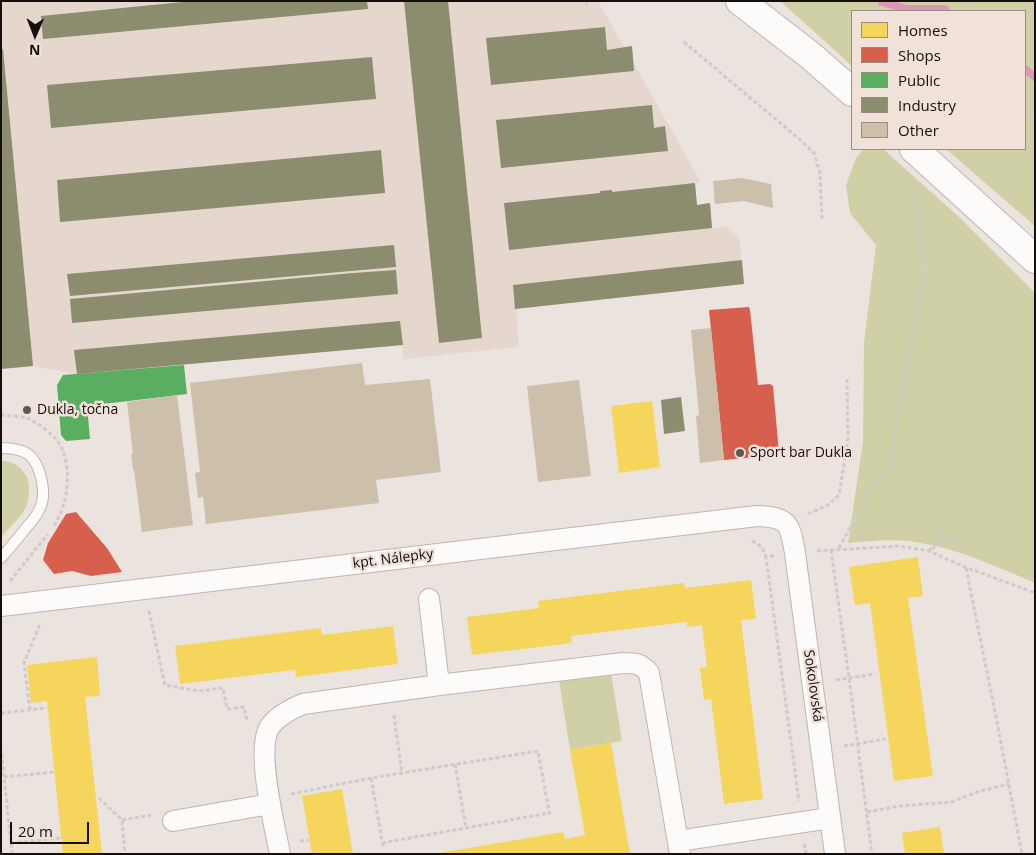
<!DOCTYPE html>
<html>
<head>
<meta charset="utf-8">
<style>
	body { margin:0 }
	#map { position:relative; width:1036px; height:855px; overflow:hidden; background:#ebe3de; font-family:"Open Sans",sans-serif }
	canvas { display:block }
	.frame { position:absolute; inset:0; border:2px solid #140f0d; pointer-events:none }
	.legend { position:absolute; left:851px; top:10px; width:175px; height:140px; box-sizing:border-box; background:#f0e2d9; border:1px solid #988e87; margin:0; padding:6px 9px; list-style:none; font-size:15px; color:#140f0d }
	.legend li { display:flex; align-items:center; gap:10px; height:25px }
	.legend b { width:25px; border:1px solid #988e87 }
	.north { position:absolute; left:10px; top:10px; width:50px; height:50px; -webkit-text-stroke:4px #f0e2d9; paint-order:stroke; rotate:181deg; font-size:14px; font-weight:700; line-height:20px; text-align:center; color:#140f0d }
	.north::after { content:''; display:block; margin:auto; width:18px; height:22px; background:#140f0d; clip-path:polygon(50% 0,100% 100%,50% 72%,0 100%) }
	.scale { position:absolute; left:10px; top:822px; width:79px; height:22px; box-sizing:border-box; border:2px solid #140f0d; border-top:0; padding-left:6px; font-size:15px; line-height:18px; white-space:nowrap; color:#140f0d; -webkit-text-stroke:4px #f0e2d9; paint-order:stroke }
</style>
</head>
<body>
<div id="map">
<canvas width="1036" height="855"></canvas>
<div class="frame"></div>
<ul class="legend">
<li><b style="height:14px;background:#f6d55c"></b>Homes</li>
<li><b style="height:14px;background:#d6604d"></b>Shops</li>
<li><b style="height:14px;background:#5aae61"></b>Public</li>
<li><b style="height:14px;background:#8c8c6e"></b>Industry</li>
<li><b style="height:14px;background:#ccc0ab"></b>Other</li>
</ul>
<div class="north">N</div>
<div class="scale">20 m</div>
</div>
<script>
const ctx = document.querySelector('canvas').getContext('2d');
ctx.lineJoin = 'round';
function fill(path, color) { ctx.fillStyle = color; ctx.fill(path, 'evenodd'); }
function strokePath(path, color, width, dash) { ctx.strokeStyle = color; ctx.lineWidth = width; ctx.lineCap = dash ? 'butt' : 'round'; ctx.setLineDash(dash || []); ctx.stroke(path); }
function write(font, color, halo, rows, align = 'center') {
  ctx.font = font + ' "Open Sans",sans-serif'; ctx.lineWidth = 5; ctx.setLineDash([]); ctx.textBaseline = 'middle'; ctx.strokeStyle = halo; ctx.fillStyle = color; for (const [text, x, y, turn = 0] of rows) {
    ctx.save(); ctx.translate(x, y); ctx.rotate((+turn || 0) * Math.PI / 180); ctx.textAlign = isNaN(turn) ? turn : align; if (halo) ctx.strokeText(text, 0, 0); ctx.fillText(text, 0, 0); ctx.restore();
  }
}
fill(new Path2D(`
	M1,1H598L624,47H632L634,64L701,182L695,183L697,205L710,203L712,228L726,227L739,237L744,284L516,309L519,347L404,359L402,345L77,374L33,366L1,369Z`), '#e6d7ce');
fill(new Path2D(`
	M780,1H1035V226L946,149H1025V11H852V66Z
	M864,149H883L959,217L1035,293V583C998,567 961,550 921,543C897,538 872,541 848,543L863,442L864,343L876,245L850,213L846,185L856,158Z
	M1,461C6,461 12,462 16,465C33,475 32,499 22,514C16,522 8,529 1,537Z
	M611,673L622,741L570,750L559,680Z`), '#cfd0a5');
fill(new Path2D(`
	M652,401L660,467L619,473L611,406Z
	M918,557L923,596L908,598L933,776L894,781L870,603L855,605L849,567Z
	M751,580L756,619L741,620L763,799L724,804L711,699L704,700L700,668L707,667L702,625L687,627V622L571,636L572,643L472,655L467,617L539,608L538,601L684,583L685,588Z
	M393,626L398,664L296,677L295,670L180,684L175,646L321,628L322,635Z
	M97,657L100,696L85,697L102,854H63L47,701L31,703L27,665Z
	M611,743L630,854H440V853L563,832L565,839L585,835L570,750Z
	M342,789L353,854H312L302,796Z
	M940,827L944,854H905L902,833Z`), '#f6d55c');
fill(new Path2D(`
	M749,307L750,310L758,385L770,384L773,386L779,453L777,455L724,460L709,310Z
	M76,512L107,548L122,572L91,576L72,571L54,574L43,560L48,543L66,514Z`), '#d6604d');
fill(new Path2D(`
	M184,365L187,394L87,406L90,439L66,441L61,435L57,385L63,375Z`), '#5aae61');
fill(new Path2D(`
	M193,1H367L368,9L43,39L41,16Z
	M404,1H448L482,338L439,343Z
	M605,27L607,50L632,46L634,71L491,85L486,38Z
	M1,49H3L33,366L1,369Z
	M372,57L376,99L51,128L47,85Z
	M652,105L654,128L665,126L668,151L501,168L496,120Z
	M381,150L385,193L60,222L57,180Z
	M695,183L697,205L710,203L712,228L509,250L504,203L600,193V191L612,190V192Z
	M394,245L396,267L70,296L67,274Z
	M742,260L744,284L515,309L513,285Z
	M396,270L398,294L72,323L70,299L353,273Z
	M400,321L403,345L77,374L74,350Z
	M681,397L685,431L664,434L661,400Z`), '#8c8c6e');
strokePath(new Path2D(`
	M879,1L907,9H945
	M1025,69L1035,77`), '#da98b5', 8);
fill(new Path2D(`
	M742,178L771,184L773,208L744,201L715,204L713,181Z
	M711,328L724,460L700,463L696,416L699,415L691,330Z
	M362,363L365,385L430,379L441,472L376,480L379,503L206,524L203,497L198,498L195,473L200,472L190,383Z
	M579,380L591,476L538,482L527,386Z
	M177,395L193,525L142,532L134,470H133L131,454H133L127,402Z`), '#ccc0ab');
const lane = new Path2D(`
	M1,448C10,448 20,449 28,454C41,464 47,494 40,508C37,516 31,522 26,528C18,538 10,548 1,558`);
const street = new Path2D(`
	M429,599L439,685
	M1,606L757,516C789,517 790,524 795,553L835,854
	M173,821L270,804
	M678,841L830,818
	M280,854C275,827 254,746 271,725C279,715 291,709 303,704L439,685L623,663C635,663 641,663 649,673L680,854`);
const primary = new Path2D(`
	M740,1L811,56L852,92
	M914,149L1035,259`);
strokePath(lane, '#bcb6b3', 12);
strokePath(street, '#bcb6b3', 22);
strokePath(primary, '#bcb6b3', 30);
strokePath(new Path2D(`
	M586,1L587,8
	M877,11V1
	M967,11L974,1
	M684,42L798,138L814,153L820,173L822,220
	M1025,109L1035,116
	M1,415C9,416 20,416 28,418C31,420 35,423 38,424C44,428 51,434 56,439C74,461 69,505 53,527
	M808,514L828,505L839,495L848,439L847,379
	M752,541L762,547L766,557
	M839,548L870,490L890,463L924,270L918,211L910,184
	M932,549L948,537L957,538
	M831,550L849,678L872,854
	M817,551L899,546L929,551L965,567L1035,593
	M929,551L944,527L941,522
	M774,556L766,557L799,801
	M966,568L997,722L1022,854
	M10,581L48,534
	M149,611L165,685L199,691L223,688L227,709L244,707L247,720
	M836,680L875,674
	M30,710L24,663L40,624
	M1,713L47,708
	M394,715L402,774
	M844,746L885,739
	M1,747L12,854
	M455,764L466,828
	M4,777L54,772
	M291,794L371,778
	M99,798L122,820L125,854
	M867,812L899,806L951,802L980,791L1009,784
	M122,820L151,815
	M300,841L309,840
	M11,843L61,838
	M382,843L549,813
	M804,844L806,854
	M383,846L371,778L538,751L550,817`), '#ceccca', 3, [4, 2.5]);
strokePath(lane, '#fcfbfa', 10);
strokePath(street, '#fcfbfa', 20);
strokePath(primary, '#fcfbfa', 28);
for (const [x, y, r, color] of [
	[27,410,5,"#5f5956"],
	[740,453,5,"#5f5956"]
]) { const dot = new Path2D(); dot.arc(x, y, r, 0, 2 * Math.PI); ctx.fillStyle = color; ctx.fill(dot); strokePath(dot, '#f0e2d9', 2); }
write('14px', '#140f0d', '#f0e2d9', [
	["Dukla, točna",37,410],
	["Sport bar Dukla",750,453]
], 'left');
write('14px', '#140f0d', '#f0e2d9', [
	["kpt. Nálepky",393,559,-7],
	["Sokolovská",813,686,82]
]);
</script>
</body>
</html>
